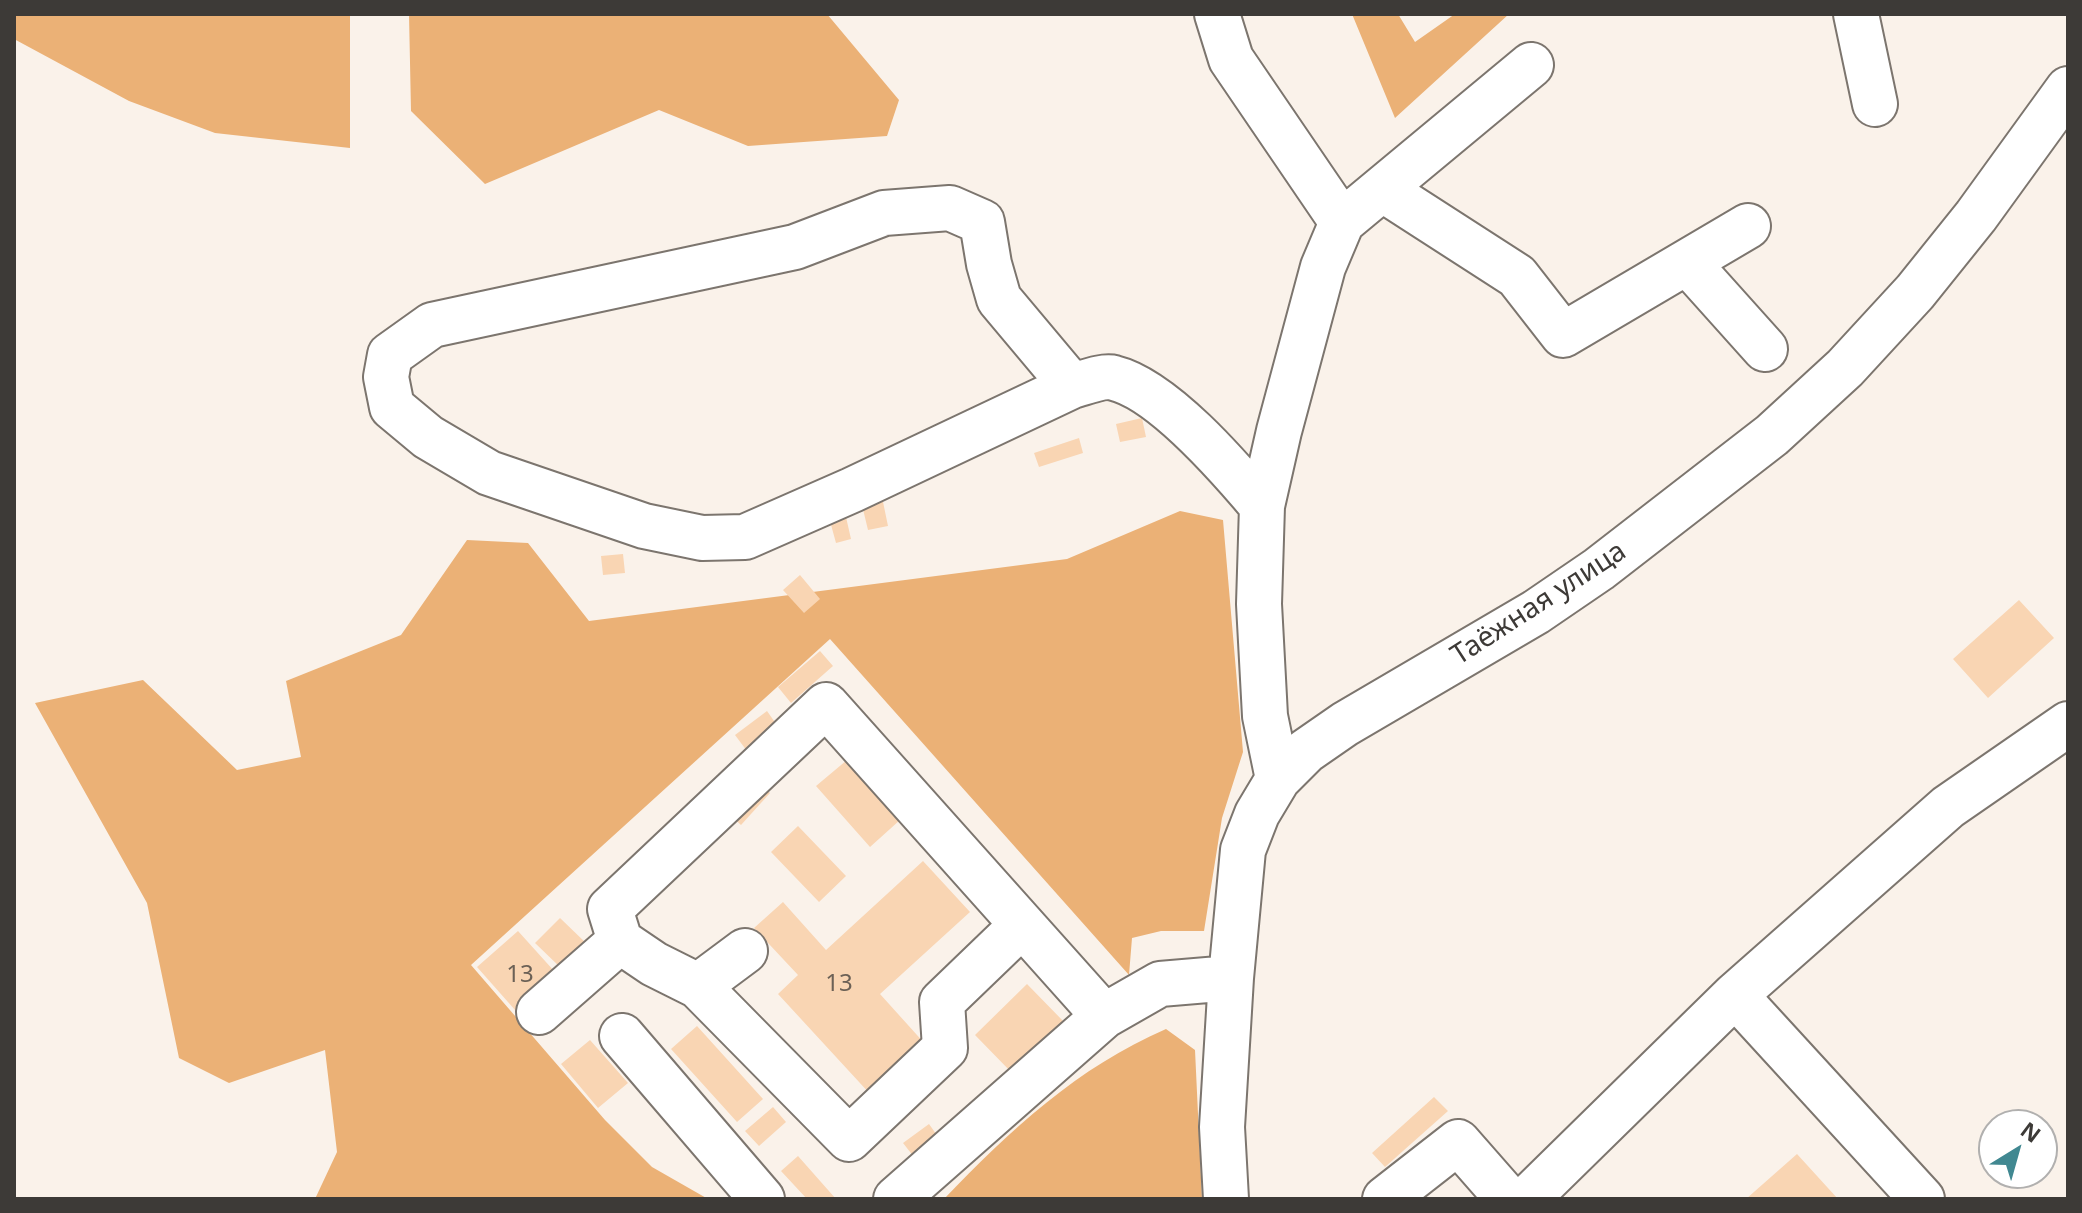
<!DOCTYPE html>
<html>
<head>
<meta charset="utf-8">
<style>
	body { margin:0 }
	#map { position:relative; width:2082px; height:1213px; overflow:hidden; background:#faf2ea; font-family:"Noto Sans",sans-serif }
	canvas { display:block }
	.frame { position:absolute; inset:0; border:16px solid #3d3a37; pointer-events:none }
	.north { position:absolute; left:1978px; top:1109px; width:80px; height:80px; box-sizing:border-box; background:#fff; border:2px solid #b1b0af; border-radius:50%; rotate:37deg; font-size:22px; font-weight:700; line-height:32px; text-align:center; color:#3d3a37 }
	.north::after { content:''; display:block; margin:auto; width:28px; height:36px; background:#418891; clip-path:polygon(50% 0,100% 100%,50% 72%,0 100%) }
</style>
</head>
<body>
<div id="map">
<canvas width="2082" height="1213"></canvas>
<div class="frame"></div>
<div class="north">N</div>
</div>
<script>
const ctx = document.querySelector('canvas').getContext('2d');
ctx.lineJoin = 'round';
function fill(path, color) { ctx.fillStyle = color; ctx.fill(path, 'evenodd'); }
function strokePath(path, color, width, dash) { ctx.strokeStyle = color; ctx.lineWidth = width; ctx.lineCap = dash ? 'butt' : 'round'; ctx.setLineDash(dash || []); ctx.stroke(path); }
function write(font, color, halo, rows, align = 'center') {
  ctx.font = font + ' "Noto Sans",sans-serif'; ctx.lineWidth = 6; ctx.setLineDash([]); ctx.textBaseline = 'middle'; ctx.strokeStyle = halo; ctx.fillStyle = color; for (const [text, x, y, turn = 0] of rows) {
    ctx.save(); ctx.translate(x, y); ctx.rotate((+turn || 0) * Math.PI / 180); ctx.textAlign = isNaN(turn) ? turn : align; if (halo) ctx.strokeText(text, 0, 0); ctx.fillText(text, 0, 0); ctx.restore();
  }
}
fill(new Path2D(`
	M14,14H350V148L215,133L129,101L14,39Z
	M409,14H827L899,100L887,136L748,146L659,110L485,184L411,111Z
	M1352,14H1398L1415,42L1455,14H1509L1395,118Z
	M1180,511L1223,520L1243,752L1222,818L1204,931H1161L1132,938L1129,975L830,639L471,965L605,1120L652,1167L708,1199H315L337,1152L325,1050L229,1083L179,1058L147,903L35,703L143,680L237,770L301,757L286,681L401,635L467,540L528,543L589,621L1067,559Z
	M1166,1029L1195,1050L1202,1199H944C1010,1130 1078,1067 1166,1029Z`), '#ebb176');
fill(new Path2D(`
	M1142,418L1146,437L1120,442L1116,424Z
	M1079,438L1083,453L1039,467L1034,453Z
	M882,497L888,526L868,530L861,501Z
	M846,517L851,539L836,543L830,521Z
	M623,554L625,573L603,575L601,556Z
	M800,575L820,599L804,613L783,590Z
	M2019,600L2054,638L1988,698L1953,659Z
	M820,651L833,666L791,703L778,687Z
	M767,711L779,728L747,751L735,735Z
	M847,760L900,820L870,847L816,786Z
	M759,782L770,793L741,825L729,814Z
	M798,826L846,876L819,902L771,852Z
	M923,861L970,912L880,994L926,1045L871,1095L778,994L798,975L754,928L783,902L826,950Z
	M560,918L587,944L562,969L535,943Z
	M518,931L564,982L523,1019L477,967Z
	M1027,984L1066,1024L1014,1075L975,1035Z
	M697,1026L763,1099L737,1122L671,1049Z
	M590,1040L628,1083L598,1108L561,1064Z
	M1434,1097L1448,1111L1385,1167L1372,1153Z
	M773,1107L786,1122L759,1146L745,1131Z
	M929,1124L939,1138L914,1157L903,1143Z
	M1797,1154L1838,1199H1746Z
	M798,1156L836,1199H807L781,1171Z`), '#f9d5b3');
const minor = new Path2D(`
	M1217,14L1231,59L1342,222
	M1856,14L1875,104
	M1382,189L1517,276L1563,335L1748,226
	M1687,262L1765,349
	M1072,386L999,299L989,264L982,222L950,208L884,213L795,247L432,325L390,355L386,377L392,407L428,437L489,473L644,526L702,538L745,537L852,490L1072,386C1084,383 1103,375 1114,378C1163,390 1230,468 1262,506
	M1278,779L1265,716L1259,604L1262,506L1279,431L1323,267L1342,222L1531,65
	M1022,925L942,1002L945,1048L849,1139L698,986L654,964L620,941L610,909L826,705L1104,1016L1160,984L1231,978
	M698,986L745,951
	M1735,995L1922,1199
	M539,1012L620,941
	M622,1036L762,1199
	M896,1199L1104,1016
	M1226,1199L1222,1127L1231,978L1243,850L1257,814L1278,779L1306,751L1345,724L1536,612L1599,569L1772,435L1845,368L1915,292L1976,216L2068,89
	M1385,1199L1458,1142L1508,1199
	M1527,1199L1735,995L1948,807L2068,724`);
strokePath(minor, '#7c756e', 48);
strokePath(minor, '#fff', 44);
write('24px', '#6c6156', null, [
	["13",520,975],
	["13",839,984]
]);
write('28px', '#3d3a37', '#fff', [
	["Таёжная улица",1539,604,-33]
]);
</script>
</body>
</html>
